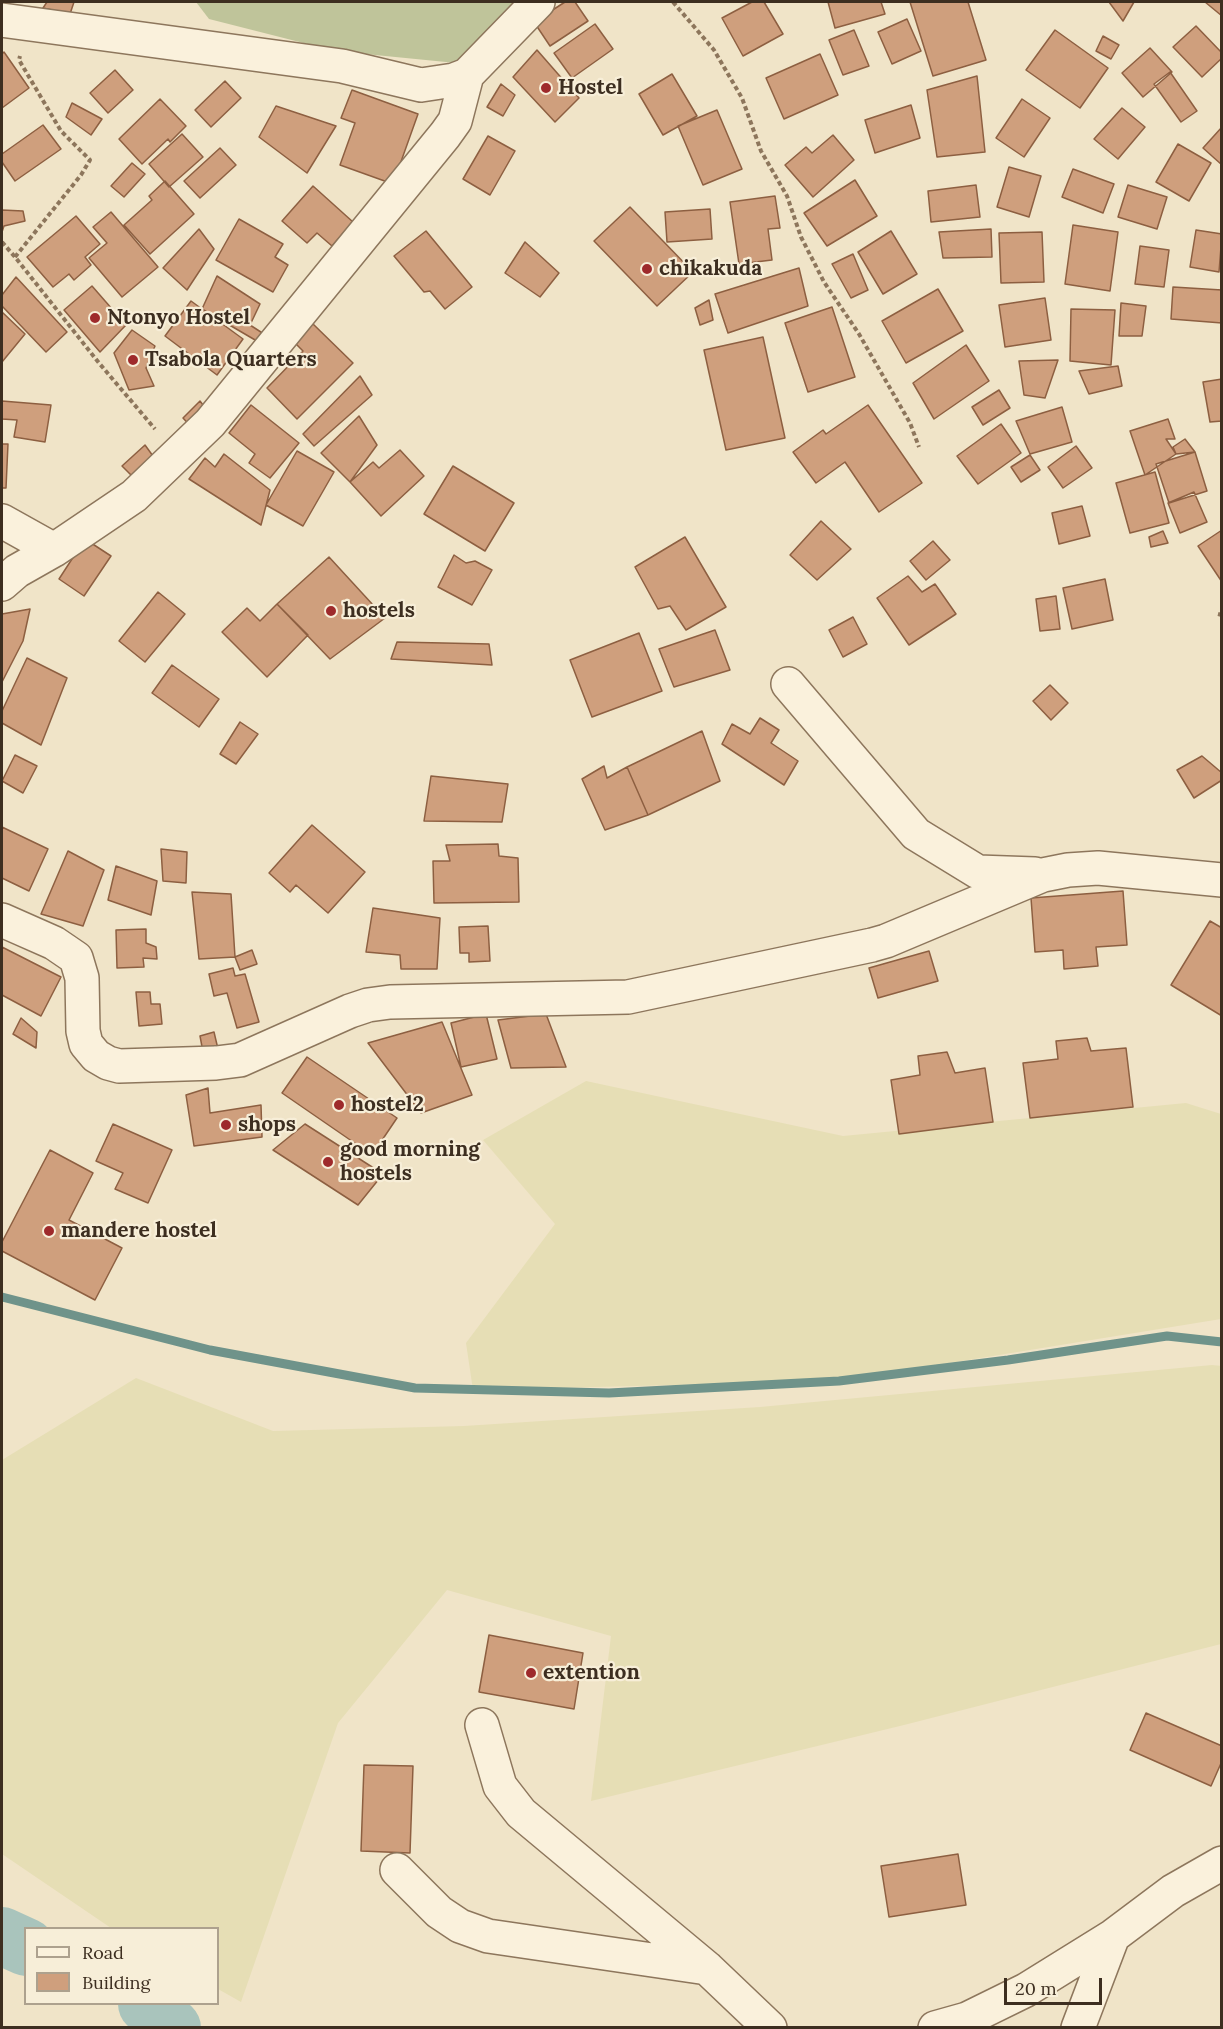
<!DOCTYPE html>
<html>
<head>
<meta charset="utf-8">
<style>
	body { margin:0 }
	#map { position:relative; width:1223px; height:2029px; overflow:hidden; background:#f0e4c8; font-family:Lora,serif }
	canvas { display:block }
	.frame { position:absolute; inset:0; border:3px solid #3d2e20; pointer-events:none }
	.legend { position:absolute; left:24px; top:1927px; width:195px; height:78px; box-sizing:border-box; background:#f7eed8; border:2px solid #ada18e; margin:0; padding:8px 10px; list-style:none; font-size:18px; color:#3d2e20 }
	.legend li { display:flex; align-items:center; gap:12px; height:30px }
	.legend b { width:30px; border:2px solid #ada18e }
	.scale { position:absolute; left:1004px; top:1978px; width:98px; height:27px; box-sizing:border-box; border:3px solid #3d2e20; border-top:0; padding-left:8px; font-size:18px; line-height:21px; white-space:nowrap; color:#3d2e20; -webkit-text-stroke:4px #f7eed8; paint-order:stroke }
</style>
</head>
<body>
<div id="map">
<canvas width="1223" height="2029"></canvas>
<div class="frame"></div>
<ul class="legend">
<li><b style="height:8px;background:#faf1dc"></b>Road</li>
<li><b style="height:16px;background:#cf9f7d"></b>Building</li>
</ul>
<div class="scale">20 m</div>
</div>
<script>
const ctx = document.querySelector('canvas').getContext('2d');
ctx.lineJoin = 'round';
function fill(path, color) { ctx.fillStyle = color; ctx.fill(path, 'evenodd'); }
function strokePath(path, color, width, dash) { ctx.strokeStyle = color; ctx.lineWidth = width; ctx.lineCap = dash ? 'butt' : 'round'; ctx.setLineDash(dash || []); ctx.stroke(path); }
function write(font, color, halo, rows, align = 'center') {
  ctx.font = font + ' Lora,serif'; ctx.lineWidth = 4.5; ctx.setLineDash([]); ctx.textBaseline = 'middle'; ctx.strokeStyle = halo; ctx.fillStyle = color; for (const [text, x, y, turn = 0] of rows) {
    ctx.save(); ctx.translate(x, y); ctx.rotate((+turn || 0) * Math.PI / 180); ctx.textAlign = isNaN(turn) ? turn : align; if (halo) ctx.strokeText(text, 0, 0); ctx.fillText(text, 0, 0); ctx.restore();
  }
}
fill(new Path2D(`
	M586,1081L843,1136L1186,1103L1221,1114V1319L839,1381L473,1390L466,1343L555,1224L483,1140Z
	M1212,1365L1222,1366L1221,1644L904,1725L591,1801L611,1636L447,1590L338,1723L241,2002L218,1989V1928H111L2,1854V1460L136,1378L273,1431L464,1426L760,1407Z`), '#e6deb5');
fill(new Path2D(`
	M196,2H526L456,63L335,51L209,19Z`), '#bfc49a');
strokePath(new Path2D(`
	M2,1297L210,1350L415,1388L609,1393L839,1381L1008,1360L1167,1336L1222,1342`), '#6f938a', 9);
strokePath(new Path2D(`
	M2,1936L26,1947
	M147,2004L172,2028`), '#a9c4bc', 58);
const building = new Path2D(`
	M47,2H74L70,14L43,8Z
	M565,2H575L588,21L550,46L534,22Z
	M752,2H764L783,34L743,56L722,18Z
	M828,2H881L885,14L835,28Z
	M910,2H968L986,60L933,76Z
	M1109,2H1134L1123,21Z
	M1205,2H1222V16Z
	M907,19L921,51L892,64L878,32Z
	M595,24L613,49L572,78L554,53Z
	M1196,26L1222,53V58L1202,77L1173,47Z
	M854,30L869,66L843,75L829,40Z
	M1055,30L1108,68L1080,108L1026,70Z
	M1103,36L1119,45L1111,59L1096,51Z
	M1150,48L1172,72L1143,97L1122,73Z
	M537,50L579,98L555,122L513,77Z
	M4,52L29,88L2,108V54Z
	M820,54L838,95L784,119L766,78Z
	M115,70L133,90L108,113L90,93Z
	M1170,72L1197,111L1181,122L1154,84Z
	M672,74L697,116L663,135L639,94Z
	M977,76L985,152L937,157L927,90Z
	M225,81L241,98L211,127L195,110Z
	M501,84L515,95L503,116L487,107Z
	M352,90L418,114L393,184L340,165L355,123L341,118Z
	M160,99L186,126L170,142L168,139L142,164L119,139Z
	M1022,99L1050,118L1024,157L996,138Z
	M72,103L102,119L91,135L66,117Z
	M911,105L920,138L875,153L865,120Z
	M276,106L336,126L307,173L259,137Z
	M1122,108L1145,127L1118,159L1094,139Z
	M717,110L742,169L703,185L678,126Z
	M43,125L61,149L15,181L2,162V154Z
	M1222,127V165L1203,148Z
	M182,134L203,157L169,187L149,164Z
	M833,135L854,160L813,197L785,165L806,147L812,153Z
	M488,136L515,151L490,195L463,179Z
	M1178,144L1211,163L1189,201L1156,182Z
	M220,148L236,165L200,198L184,181Z
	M132,163L145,174L124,197L111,186Z
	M1009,167L1041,176L1029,217L997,207Z
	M1073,169L1114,184L1103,213L1062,197Z
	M855,180L877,216L827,246L804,213Z
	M165,181L194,214L150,254L124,225L152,200L149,196Z
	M976,185L980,217L931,222L928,191Z
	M1128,185L1167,197L1157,229L1118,217Z
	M313,186L353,222L332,246L317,233L307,243L282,221Z
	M775,196L780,228L768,229L772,260L739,264L730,202Z
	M630,207L693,272L657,306L594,241Z
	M710,209L712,239L667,242L665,212Z
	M2,210L23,211L25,221L4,226L2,232Z
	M111,212L158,267L122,297L89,258L107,243L93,227Z
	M76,216L100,244L85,257L91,265L74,280L69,274L53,287L27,257Z
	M239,219L283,244L275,257L288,265L273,292L216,260Z
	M1073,225L1118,232L1110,291L1065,284Z
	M199,229L214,249L187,290L163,268Z
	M991,229L992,257L943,258L939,232Z
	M1196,230L1222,234L1219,272L1190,267Z
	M426,231L472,287L445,309L430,291L424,292L394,256Z
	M891,231L917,274L883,294L858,252Z
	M1042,232L1044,282L1001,283L999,233Z
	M525,242L559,273L540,297L505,273Z
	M1140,246L1169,250L1164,287L1135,284Z
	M853,254L868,290L851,298L832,264Z
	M799,268L808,306L728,333L715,294Z
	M217,276L260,304L250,325L267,336L262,344L202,309Z
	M16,277L67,332L46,352L2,306V295Z
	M92,286L126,325L100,352L64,310Z
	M1173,287L1222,290V323L1171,319Z
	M938,289L963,331L906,363L882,321Z
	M1045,298L1051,340L1005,347L999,305Z
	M709,300L713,320L700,325L695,308Z
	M191,301L243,339L217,375L165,336Z
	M1121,303L1146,306L1142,336H1119Z
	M832,307L855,377L808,392L785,323Z
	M1071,309L1115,310L1111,365L1070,361Z
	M2,312L25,334L2,362Z
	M312,323L353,363L297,419L267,388L303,351L293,341Z
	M132,330L155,346L146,368L154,386L129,390L114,353Z
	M763,337L785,438L726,450L704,350Z
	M966,345L989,381L934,419L913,383Z
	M1058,360L1045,398L1024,395L1019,361Z
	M1118,366L1122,386L1089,394L1079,371Z
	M360,376L372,395L314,446L303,434Z
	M1222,379V421L1210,422L1203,382Z
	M999,390L1010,408L983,425L972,407Z
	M2,401L51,405L45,442L14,437L17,420L2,419Z
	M200,401L209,413L193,429L183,418Z
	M251,405L299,443L270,478L249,463L255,454L229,433Z
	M868,405L922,483L879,512L845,462L816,483L793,452L823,430L826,434Z
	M1062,407L1072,442L1030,454L1016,421Z
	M359,416L377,445L350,482L321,453Z
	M1168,419L1175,439H1166L1176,454L1145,475L1130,431Z
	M1001,424L1021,453L978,484L957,456Z
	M1185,439L1195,452L1176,454L1173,447Z
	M2,444H8L6,488H2Z
	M145,445L158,463L137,481L122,466Z
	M1076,446L1092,468L1063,488L1048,467Z
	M400,450L424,476L381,516L350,482L373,462L379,468Z
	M297,451L334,472L303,526L266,505Z
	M1195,452L1207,491L1169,503L1156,464Z
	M224,454L270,490L261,525L189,479L205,458L215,467Z
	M1030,455L1040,470L1021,482L1011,467Z
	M453,466L514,503L485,551L424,514Z
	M1155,472L1169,523L1130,533L1116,483Z
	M1194,492L1207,522L1180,533L1168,503Z
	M1082,506L1090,536L1059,544L1052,513Z
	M821,521L851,549L817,580L790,555Z
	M1222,530V582L1198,546Z
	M1163,531L1168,543L1151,547L1149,537Z
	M685,537L726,607L686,630L670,606L658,609L635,567Z
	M85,539L111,556L84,596L59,579Z
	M933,541L950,560L926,580L910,561Z
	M454,555L466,563L475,561L492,570L472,605L438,587Z
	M329,557L385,618L330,659L277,604Z
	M908,576L922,592L935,584L956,614L909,645L877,598Z
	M1105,579L1113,620L1072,629L1063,588Z
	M158,592L185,614L145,662L119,641Z
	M1056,596L1060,629L1040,631L1036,599Z
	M277,604L308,635L267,677L222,632L247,608L260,621Z
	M30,609L23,641L2,682V614Z
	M853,617L867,644L843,657L829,630Z
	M715,630L730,670L674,687L659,649Z
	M639,633L662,691L592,717L570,660Z
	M397,642L489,644L492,665L391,659Z
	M27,658L67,678L41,745L2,723V711Z
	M172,665L219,699L199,727L152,693Z
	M1050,685L1068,703L1051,720L1033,701Z
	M760,718L779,730L771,743L798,761L784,785L722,744L732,724L750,734Z
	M240,722L258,734L236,764L220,754Z
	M702,731L720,781L648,815L627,767Z
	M15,755L37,766L23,793L2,781Z
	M1202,756L1222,773V780L1194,798L1177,770Z
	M604,766L607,778L627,767L648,815L605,830L582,779Z
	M431,776L508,784L502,822L424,821Z
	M312,825L365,872L328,913L296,885L290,892L269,873Z
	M2,827L48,849L29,891L2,878Z
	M498,844L499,856L518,858L519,902L434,903L433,861H450L446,845Z
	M161,849L187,852L186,883L163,881Z
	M68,851L104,870L83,926L41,914Z
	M116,866L157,881L151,915L108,900Z
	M1123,891L1127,945L1096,947L1098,966L1064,969L1063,950L1035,952L1031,898Z
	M192,892L231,894L235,957L199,959Z
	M373,908L440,918L437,969H401L400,955L366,952Z
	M1210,921L1222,928V1016L1171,985Z
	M488,926L490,961L469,962V953H460L459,927Z
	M146,929V943L156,947L157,959L143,958L144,967L117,968L116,930Z
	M2,947L61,977L41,1016L2,995Z
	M252,950L257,964L240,970L235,957Z
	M929,951L938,981L878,998L869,968Z
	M233,968L235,976L245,974L259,1022L237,1028L227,993L214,996L209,974Z
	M136,992H150L151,1004H160L162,1024L139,1026Z
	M486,1014L497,1059L461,1067L451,1023Z
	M546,1014L566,1067L511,1068L498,1020Z
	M21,1018L37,1032L36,1048L13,1034Z
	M442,1022L472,1095L421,1113L368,1043Z
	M214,1032L218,1049L203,1052L200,1036Z
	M1087,1038L1091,1051L1126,1048L1133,1107L1030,1118L1023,1063L1058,1059L1056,1041Z
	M947,1052L955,1073L985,1068L993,1122L899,1134L891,1080L920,1075L918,1056Z
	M307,1057L397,1118L372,1155L282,1093Z
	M208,1088L210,1113L261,1105L262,1137L194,1146L186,1095Z
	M113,1124L172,1150L148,1203L115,1189L123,1173L96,1161Z
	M305,1124L383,1174L358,1205L273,1150Z
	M50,1150L93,1173L69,1220L122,1248L95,1300L2,1251V1242Z
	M489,1635L583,1653L574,1709L479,1692Z
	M1146,1713L1222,1746V1761L1211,1786L1130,1750Z
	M364,1765L413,1766L410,1853L361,1851Z
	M958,1854L966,1905L889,1917L881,1866Z`);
fill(building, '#cf9f7d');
strokePath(building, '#8d5f41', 1.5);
const minor = new Path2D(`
	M2,20L342,66L421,85L454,80L467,75L538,2
	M2,521L54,550
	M2,584L17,571L54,550L134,496L210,423L445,135L455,121L467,75
	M788,684L916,834L978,872L1035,874
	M2,920L54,943L76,958L82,978L83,1031L86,1044L96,1056L108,1063L119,1066L216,1063L240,1060L350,1011L368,1005L390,1002L628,997L872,945L886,941L1043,875L1068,870L1098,868L1222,880
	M482,1725L500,1786L521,1813L707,1968L770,2028
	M397,1870L439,1912L460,1926L488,1936L707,1968
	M935,2028L967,2019L1026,1990L1113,1936L1173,1891L1222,1863
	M1078,2028L1113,1936`);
strokePath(minor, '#8d765c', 36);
strokePath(new Path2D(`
	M673,2L714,50L742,98L761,151L787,196L801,237L824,282L859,334L910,423L919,447
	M2,242L15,257L99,363L155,429
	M15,257L81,175L90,160L61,131L19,60L20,56
	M1218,614L1222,615`), '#8d765c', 4, [4.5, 3]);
strokePath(minor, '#faf1dc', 33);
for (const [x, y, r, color] of [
	[546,88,6,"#9e2a2b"],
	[647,269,6,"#9e2a2b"],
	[95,318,6,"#9e2a2b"],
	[133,360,6,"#9e2a2b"],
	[331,611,6,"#9e2a2b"],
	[339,1105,6,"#9e2a2b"],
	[226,1125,6,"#9e2a2b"],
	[328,1162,6,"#9e2a2b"],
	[49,1231,6,"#9e2a2b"],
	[531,1673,6,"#9e2a2b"]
]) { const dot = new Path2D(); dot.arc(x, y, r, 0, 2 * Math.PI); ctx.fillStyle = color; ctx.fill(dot); strokePath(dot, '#f7eed8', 2); }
write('bold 21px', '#3d2e20', '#f7eed8', [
	["Hostel",558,88],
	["chikakuda",659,269],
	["Ntonyo Hostel",107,318],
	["Tsabola Quarters",145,360],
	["hostels",343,611],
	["hostel2",351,1105],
	["shops",238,1125],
	["good morning",340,1150],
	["hostels",340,1174],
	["mandere hostel",61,1231],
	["extention",543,1673]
], 'left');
</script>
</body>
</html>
